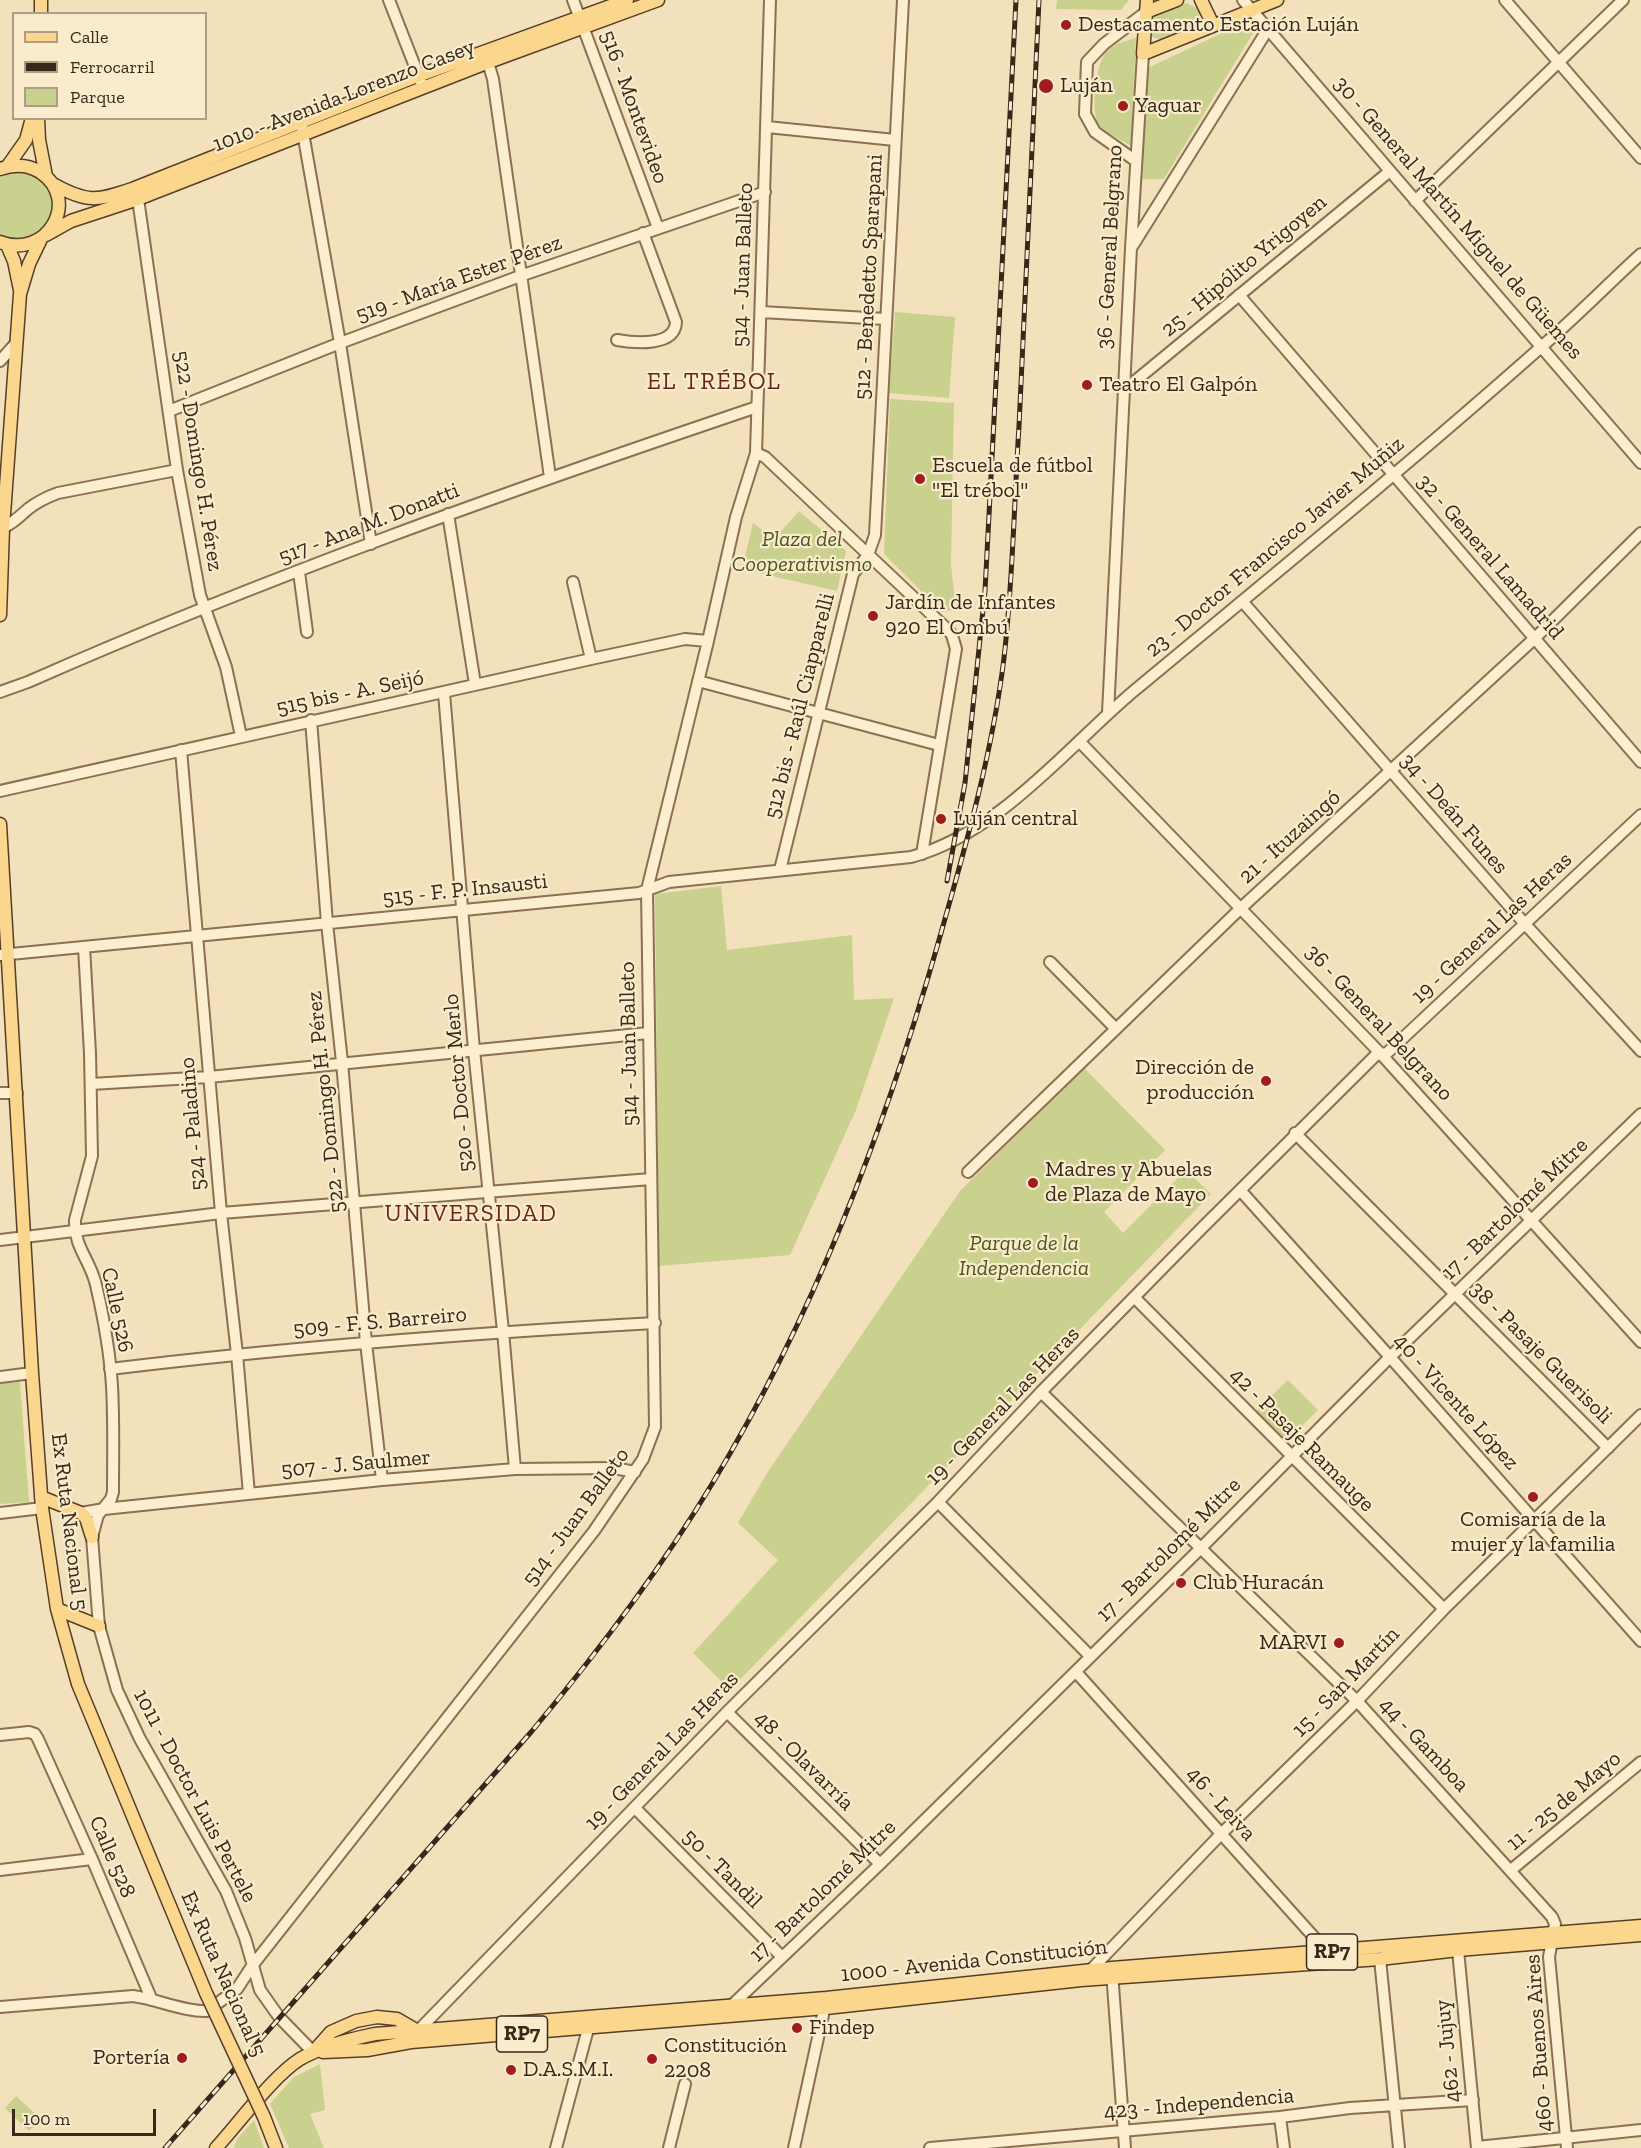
<!DOCTYPE html>
<html>
<head>
<meta charset="utf-8">
<style>
	body { margin:0 }
	#map { position:relative; width:1641px; height:2148px; overflow:hidden; background:#f2e1bb; font-family:"Zilla Slab",serif }
	canvas { display:block }
	.legend { position:absolute; left:12px; top:12px; width:195px; height:108px; box-sizing:border-box; background:#f9ebcb; border:2px solid #ac9d84; margin:0; padding:8px 10px; list-style:none; font-size:18px; color:#38281a }
	.legend li { display:flex; align-items:center; gap:12px; height:30px }
	.legend b { width:30px; border:2px solid #ac9d84 }
	.scale { position:absolute; left:12px; top:2109px; width:144px; height:27px; box-sizing:border-box; border:3px solid #38281a; border-top:0; padding-left:8px; font-size:18px; line-height:21px; white-space:nowrap; color:#38281a; -webkit-text-stroke:4px #f9ebcb; paint-order:stroke }
</style>
</head>
<body>
<div id="map">
<canvas width="1641" height="2148"></canvas>
<ul class="legend">
<li><b style="height:8px;background:#fbd78d"></b>Calle</li>
<li><b style="height:8px;background:#38281a"></b>Ferrocarril</li>
<li><b style="height:16px;background:#cad18e"></b>Parque</li>
</ul>
<div class="scale">100 m</div>
</div>
<script>
const ctx = document.querySelector('canvas').getContext('2d');
ctx.lineJoin = 'round';
function fill(path, color) { ctx.fillStyle = color; ctx.fill(path, 'evenodd'); }
function strokePath(path, color, width, dash) { ctx.strokeStyle = color; ctx.lineWidth = width; ctx.lineCap = dash ? 'butt' : 'round'; ctx.setLineDash(dash || []); ctx.stroke(path); }
function write(font, color, halo, rows, align = 'center') {
  ctx.font = font + ' "Zilla Slab",serif'; ctx.lineWidth = 4.5; ctx.setLineDash([]); ctx.textBaseline = 'middle'; ctx.strokeStyle = halo; ctx.fillStyle = color; for (const [text, x, y, turn = 0] of rows) {
    ctx.save(); ctx.translate(x, y); ctx.rotate((+turn || 0) * Math.PI / 180); ctx.textAlign = isNaN(turn) ? turn : align; if (halo) ctx.strokeText(text, 0, 0); ctx.fillText(text, 0, 0); ctx.restore();
  }
}
fill(new Path2D(`
	M1057,0H1129L1121,10L1056,9Z
	M1186,3L1195,7L1200,12L1196,28C1182,33 1166,45 1151,36L1148,24L1153,17Z
	M1245,22L1253,33L1164,179H1140L1148,68Z
	M1136,38L1131,146C1122,140 1107,134 1100,126C1089,114 1096,62 1107,51C1115,43 1126,41 1136,38Z
	M21,169C27,172 38,174 43,179C64,201 52,234 23,242C17,243 7,239 0,238V174Z
	M895,312L955,317L949,398L889,393Z
	M890,399L954,403L951,564L956,609L942,612L884,554Z
	M799,511L846,551L837,591L742,569L753,523L774,539Z
	M721,886L727,950L852,935L854,1000L894,998L856,1110L790,1255L659,1266L655,894Z
	M1084,1068L1165,1150L1104,1212L1123,1233L1186,1170L1211,1194L730,1690L693,1653L778,1560L738,1523L767,1473L960,1191Z
	M1288,1380L1318,1410L1290,1438L1285,1439L1256,1411Z
	M20,1382L29,1502L0,1504V1383Z
	M320,2064L325,2110L310,2114L324,2148H289L270,2104L294,2077Z
	M16,2096L41,2119L29,2131L5,2108Z
	M254,2120L264,2148H234L237,2139Z`), '#cad18e');
const minor = new Path2D(`
	M389,0L423,87
	M573,0L658,228
	M1243,0L1641,463
	M1505,0L1641,158
	M486,56L493,79L550,477
	M302,127L340,343L371,544
	M767,127L895,140
	M1136,161L1095,132L1085,114L1087,62L1104,44L1146,12
	M134,193L138,199L177,470L200,595L226,667L241,736
	M1415,201L1623,0
	M1133,245L1268,29
	M1239,295L1641,762
	M761,312L886,319
	M617,340C634,343 675,347 676,322L643,233
	M0,361L17,342
	M1123,391L1390,171
	M169,411L340,343L523,275L765,192
	M756,453L765,457L948,630L952,635L956,649L922,854
	M448,514L475,684
	M0,529C11,525 19,517 28,509C37,502 47,497 58,493L177,470
	M299,572L307,632
	M573,582L591,659
	M1242,601L1525,924L1641,1051
	M698,681L939,745
	M0,692L28,682C266,577 511,490 757,407
	M444,693L474,1050L503,1331L515,1469
	M1108,713L1131,248L1143,54
	M311,720L327,923L342,1062L366,1343L382,1480
	M1079,741L1381,1054L1641,1342
	M181,750L221,1213L237,1354L249,1494
	M0,791L591,659L685,639L708,641
	M780,870L853,574L868,555L875,535L903,0
	M84,947L90,1053L92,1156L75,1220C74,1248 90,1259 96,1285C103,1315 110,1355 112,1386C114,1421 113,1457 113,1492L111,1499L98,1515L92,1537L99,1626L117,1690L140,1739L226,1891L245,1938L260,1990L279,2017L313,2052
	M0,955L639,893L669,882L911,857C1000,833 1067,747 1135,690C1271,577 1408,465 1540,348C1575,318 1607,285 1641,254
	M1050,962L1116,1029
	M91,1084L209,1077L648,1033
	M0,1093H17
	M1295,1133L1608,1448
	M968,1172L1241,908L1535,638L1641,533
	M1240,1190L1390,1357L1641,1641
	M0,1240L221,1213L651,1179
	M1135,1298L1444,1609
	M110,1369C291,1347 473,1333 655,1323
	M0,1377L32,1373
	M1041,1392L1357,1701L1552,1917L1555,1924L1549,1957L1567,2148
	M938,1502L1090,1656
	M0,1513L42,1508
	M81,1513L104,1509L382,1480L515,1469L614,1468L635,1472
	M1076,1672L1330,1955
	M727,1712L880,1864
	M0,1735L29,1732L35,1734L38,1739L92,1859L151,1998
	M635,1808L782,1957
	M0,1870L92,1859
	M1511,1870L1641,1762
	M1458,1950L1477,2148
	M1380,1959L1399,2148
	M1112,1972L1125,2148
	M1086,1975L1221,1834L1357,1701L1444,1609L1641,1415
	M0,2007L133,1996C157,1999 184,2012 207,2011L237,1989L252,1966L594,1531L643,1459L655,1427L647,890L708,641L736,517L756,453L770,0
	M731,2010V2006L880,1864L1201,1548L1390,1357L1641,1114
	M415,2034L727,1712L938,1502L1041,1392L1201,1229L1376,1055L1387,1053L1641,815
	M1280,2117L1284,2148
	M1477,2147L1641,2130
	M556,2148L588,2029V2020
	M669,2148L685,2084
	M794,2148L826,2001
	M930,2148L1280,2117L1350,2108L1473,2100`);
const major = new Path2D(`
	M1147,0L1143,54L1277,0
	M1201,0L1213,25
	M1146,12L1177,0
	M41,14V0
	M38,118L39,140L46,176
	M7,167L26,140L32,118
	M0,169C14,164 27,164 40,172C82,200 47,260 0,242
	M53,184C87,203 97,201 132,189L420,75L627,0
	M46,235L71,221L138,199L489,62L658,0
	M7,245L14,261L20,290
	M0,615L3,528L20,294L29,264L41,239
	M0,824L32,1373L42,1508L57,1609L78,1684L206,1993
	M41,1497L81,1513L86,1518L92,1537
	M57,1609L99,1626
	M314,2051L331,2032L356,2021L377,2017L397,2019L416,2030
	M323,2052L367,2050L411,2042L826,2008L1081,1980L1380,1959L1458,1950L1641,1935
	M264,2117L276,2148
	M216,2148C239,2123 273,2076 300,2059C323,2046 350,2039 375,2034L826,1998L1112,1968L1641,1926`);
strokePath(minor, '#8b7053', 14);
strokePath(major, '#573e28', 15);
strokePath(minor, '#fceecf', 10);
strokePath(major, '#fbd78d', 12);
const rail = new Path2D(`
	M947,881L965,783L985,591L1016,0
	M165,2148L532,1731C597,1653 659,1572 712,1484C813,1317 883,1134 937,947C964,852 992,756 1004,658C1013,581 1014,503 1019,426C1026,284 1032,142 1039,0`);
strokePath(rail, '#38281a', 5);
strokePath(rail, '#f9ebcb', 3, [9]);
const majorBridge = new Path2D(`
	M206,1993L264,2117`);
strokePath(majorBridge, '#573e28', 15, []);
strokePath(majorBridge, '#fbd78d', 12);
for (const [x, y, r, color] of [
	[1066,25,6,"#a01d1f"],
	[1046,86,8,"#a01d1f"],
	[1123,106,6,"#a01d1f"],
	[1087,385,6,"#a01d1f"],
	[920,479,6,"#a01d1f"],
	[873,616,6,"#a01d1f"],
	[941,819,6,"#a01d1f"],
	[1266,1081,6,"#a01d1f"],
	[1033,1183,6,"#a01d1f"],
	[1533,1497,6,"#a01d1f"],
	[1181,1583,6,"#a01d1f"],
	[1339,1643,6,"#a01d1f"],
	[797,2028,6,"#a01d1f"],
	[182,2058,6,"#a01d1f"],
	[652,2059,6,"#a01d1f"],
	[511,2070,6,"#a01d1f"]
]) { const dot = new Path2D(); dot.arc(x, y, r, 0, 2 * Math.PI); ctx.fillStyle = color; ctx.fill(dot); strokePath(dot, '#f9ebcb', 2); }
for (const [x, y, w] of [
	[1332,1952,51],
	[522,2034,51]
]) { const box = new Path2D(); box.roundRect(x - w / 2, y - 18, w, 36, 4.5); ctx.fillStyle = '#f9ebcb'; ctx.fill(box); strokePath(box, '#38281a', 1.5); }
write('bold 21px', '#38281a', null, [
	["RP7",1332,1952],
	["RP7",522,2034]
]);
write('22px', '#38281a', '#f9ebcb', [
	["Destacamento Estación Luján",1078,25],
	["Luján",1060,86],
	["Yaguar",1135,106],
	["Teatro El Galpón",1099,385],
	["Escuela de fútbol",932,466],
	["\"El trébol\"",932,491],
	["Jardín de Infantes",885,603],
	["920 El Ombú",885,628],
	["Luján central",953,819],
	["Dirección de",1254,1068,"right"],
	["producción",1254,1093,"right"],
	["Madres y Abuelas",1045,1170],
	["de Plaza de Mayo",1045,1195],
	["Comisaría de la",1533,1520,"center"],
	["mujer y la familia",1533,1545,"center"],
	["Club Huracán",1193,1583],
	["MARVI",1327,1643,"right"],
	["Findep",809,2028],
	["Constitución",664,2046],
	["2208",664,2071],
	["Portería",170,2058,"right"],
	["D.A.S.M.I.",523,2070]
], 'left');
write('22px', '#38281a', '#f9ebcb', [
	["1010 - Avenida Lorenzo Casey",344,96,-21],
	["516 - Montevideo",634,107,70],
	["30 - General Martín Miguel de Güemes",1458,218,49],
	["36 - General Belgrano",1110,247,-87],
	["514 - Juan Balleto",743,265,-88],
	["25 - Hipólito Yrigoyen",1244,266,-40],
	["512 - Benedetto Sparapani",869,277,-87],
	["519 - María Ester Pérez",459,279,-20],
	["522 - Domingo H. Pérez",198,461,81],
	["517 - Ana M. Donatti",369,524,-21],
	["23 - Doctor Francisco Javier Muñiz",1275,547,-40],
	["32 - General Lamadrid",1490,557,49],
	["515 bis - A. Seijó",350,693,-12],
	["512 bis - Raúl Ciapparelli",800,706,-76],
	["34 - Deán Funes",1454,814,49],
	["21 - Ituzaingó",1290,837,-42],
	["515 - F. P. Insausti",465,890,-6],
	["19 - General Las Heras",1492,928,-43],
	["36 - General Belgrano",1379,1023,47],
	["514 - Juan Balleto",629,1044,-91],
	["520 - Doctor Merlo",459,1083,-95],
	["522 - Domingo H. Pérez",326,1102,-96],
	["524 - Paladino",193,1124,-95],
	["17 - Bartolomé Mitre",1515,1209,-44],
	["Calle 526",117,1310,78],
	["509 - F. S. Barreiro",380,1322,-5],
	["38 - Pasaje Guerisoli",1541,1353,45],
	["40 - Vicente López",1456,1402,48],
	["19 - General Las Heras",1003,1406,-46],
	["42 - Pasaje Ramauge",1302,1440,45],
	["507 - J. Saulmer",356,1464,-5],
	["514 - Juan Balleto",576,1517,-54],
	["Ex Ruta Nacional 5",69,1522,83],
	["17 - Bartolomé Mitre",1169,1550,-45],
	["15 - San Martín",1346,1682,-46],
	["44 - Gamboa",1424,1745,47],
	["19 - General Las Heras",662,1751,-46],
	["48 - Olavarría",804,1761,45],
	["1011 - Doctor Luis Pertele",195,1796,62],
	["11 - 25 de Mayo",1564,1801,-40],
	["46 - Leiva",1221,1804,48],
	["Calle 528",112,1857,67],
	["50 - Tandil",722,1869,45],
	["17 - Bartolomé Mitre",823,1891,-44],
	["1000 - Avenida Constitución",974,1961,-6],
	["Ex Ruta Nacional 5",223,1974,66],
	["460 - Buenos Aires",1539,2043,-94],
	["462 - Jujuy",1448,2051,-96],
	["423 - Independencia",1199,2104,-5]
]);
write('italic 22px', '#49571e', '#f9ebcb', [
	["Plaza del",802,540],
	["Cooperativismo",802,565],
	["Parque de la",1024,1244],
	["Independencia",1024,1269]
]);
ctx.letterSpacing = '1.5px';
write('24px', '#692615', '#f9ebcb', [
	["EL TRÉBOL",714,382],
	["UNIVERSIDAD",471,1214]
]);
ctx.letterSpacing = '0px';
</script>
</body>
</html>
